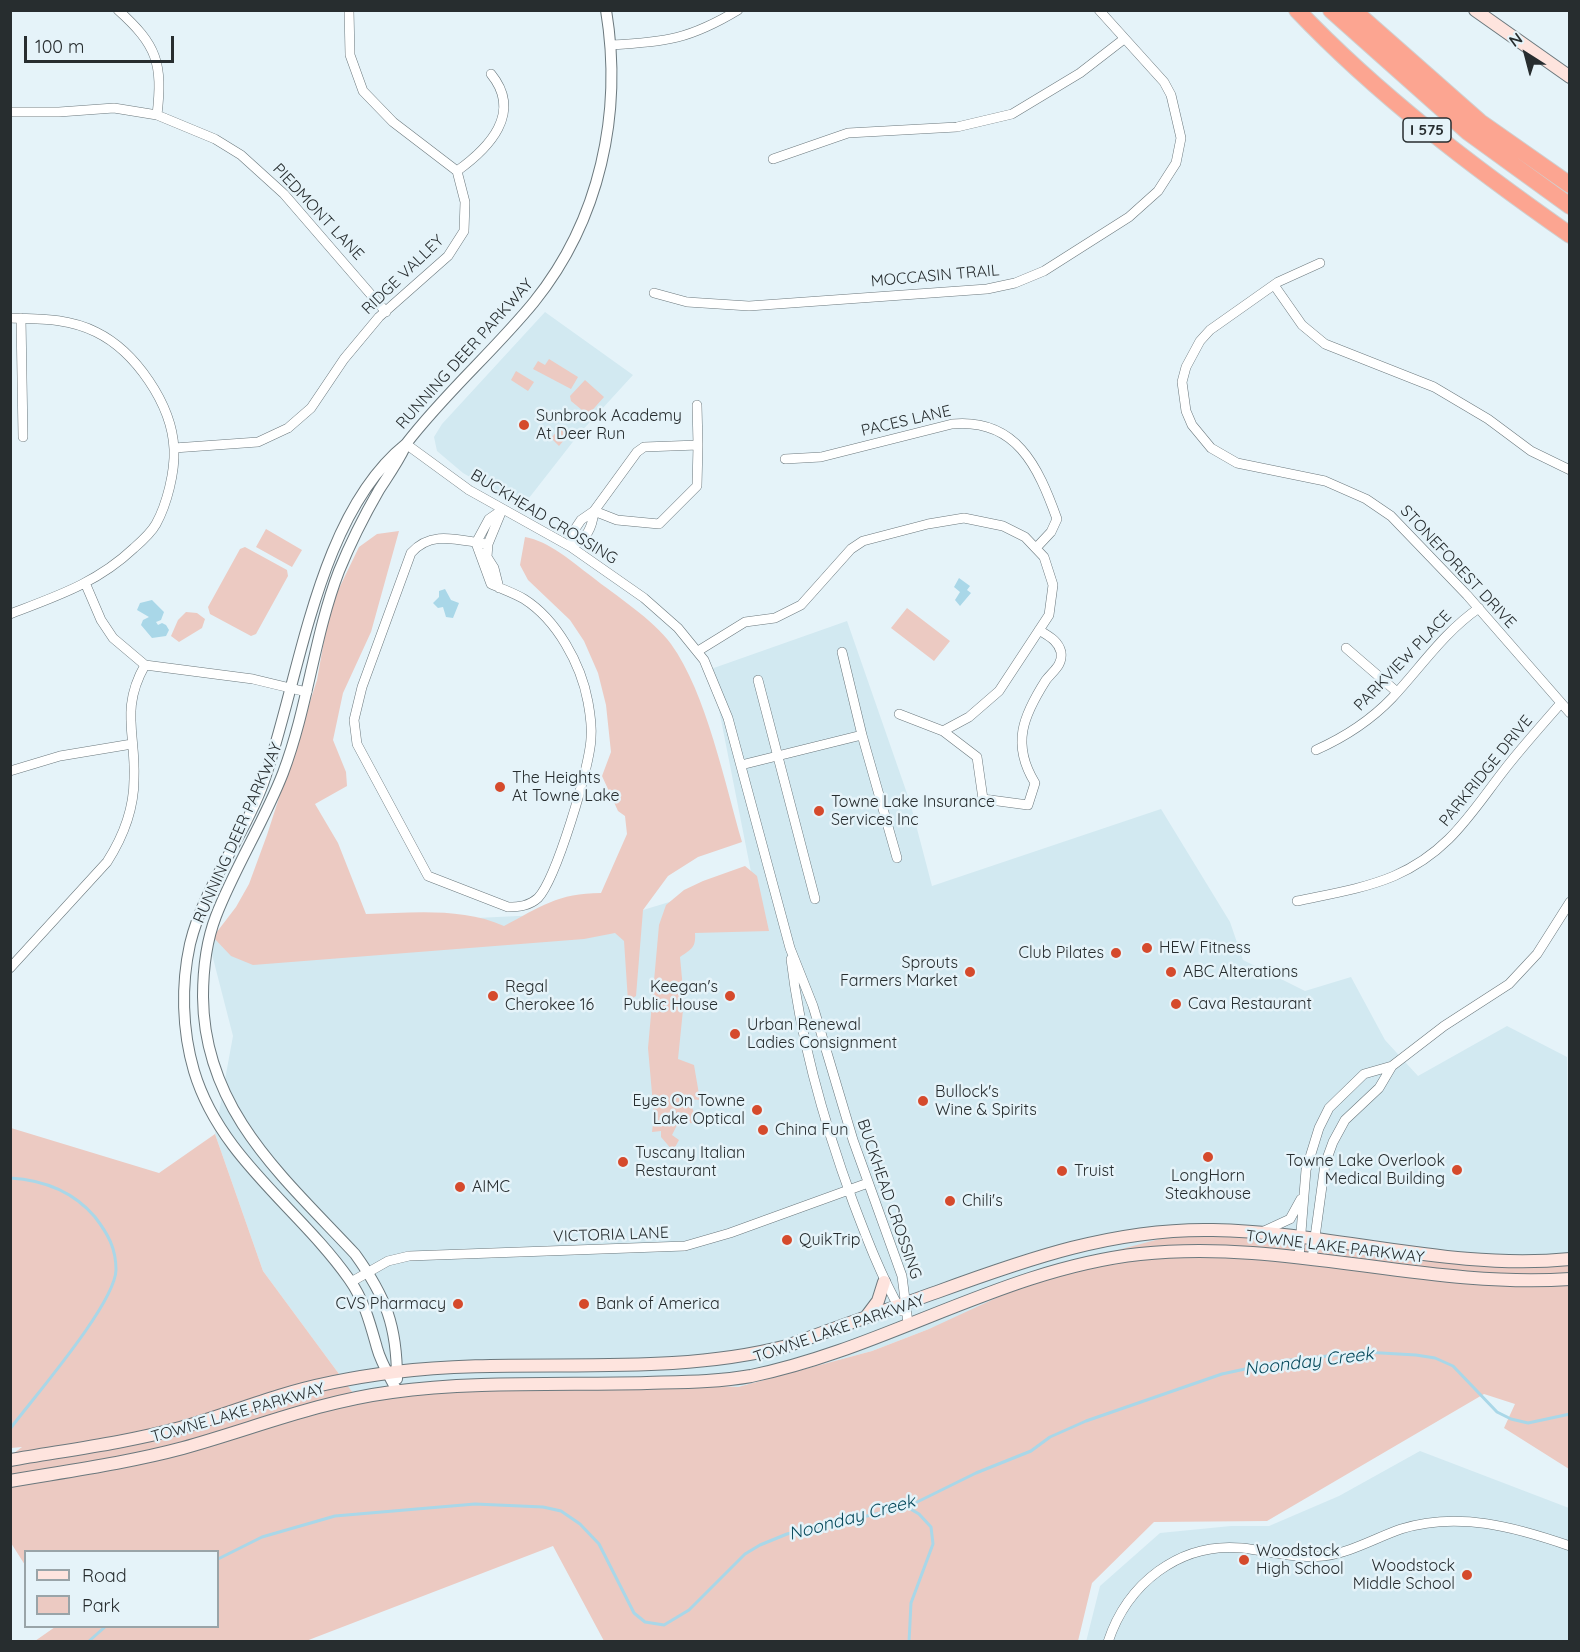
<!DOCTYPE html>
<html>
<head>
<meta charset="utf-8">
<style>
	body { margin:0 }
	#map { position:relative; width:1580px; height:1652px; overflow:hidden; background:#e5f3f9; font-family:Quicksand,sans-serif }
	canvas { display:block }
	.frame { position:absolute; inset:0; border:12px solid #272d2f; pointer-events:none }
	.legend { position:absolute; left:24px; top:1550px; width:195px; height:78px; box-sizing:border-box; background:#e5f3f9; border:2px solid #99a4a8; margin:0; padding:8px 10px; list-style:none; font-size:18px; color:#272d2f }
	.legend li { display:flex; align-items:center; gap:12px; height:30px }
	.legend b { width:30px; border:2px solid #99a4a8 }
	.north { position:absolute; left:1496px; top:24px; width:60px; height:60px; -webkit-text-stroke:4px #e5f3f9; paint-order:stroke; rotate:324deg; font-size:16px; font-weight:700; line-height:24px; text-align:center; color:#272d2f }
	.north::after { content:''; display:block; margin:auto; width:21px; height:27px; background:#272d2f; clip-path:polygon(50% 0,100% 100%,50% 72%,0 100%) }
	.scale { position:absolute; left:24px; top:36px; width:150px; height:27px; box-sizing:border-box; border:3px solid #272d2f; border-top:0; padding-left:8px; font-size:18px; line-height:21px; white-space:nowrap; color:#272d2f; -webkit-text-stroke:4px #e5f3f9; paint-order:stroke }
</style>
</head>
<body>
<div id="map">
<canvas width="1580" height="1652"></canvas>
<div class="frame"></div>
<ul class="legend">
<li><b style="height:8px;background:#fee4de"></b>Road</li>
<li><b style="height:16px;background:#eccac2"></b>Park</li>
</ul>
<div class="north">N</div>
<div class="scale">100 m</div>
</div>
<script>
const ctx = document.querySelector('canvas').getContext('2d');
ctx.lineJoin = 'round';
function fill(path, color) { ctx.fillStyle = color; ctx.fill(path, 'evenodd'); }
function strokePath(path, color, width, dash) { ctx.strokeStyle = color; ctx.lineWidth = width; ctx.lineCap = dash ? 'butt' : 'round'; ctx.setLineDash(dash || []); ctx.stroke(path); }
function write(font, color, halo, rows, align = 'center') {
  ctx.font = font + ' Quicksand,sans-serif'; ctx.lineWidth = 5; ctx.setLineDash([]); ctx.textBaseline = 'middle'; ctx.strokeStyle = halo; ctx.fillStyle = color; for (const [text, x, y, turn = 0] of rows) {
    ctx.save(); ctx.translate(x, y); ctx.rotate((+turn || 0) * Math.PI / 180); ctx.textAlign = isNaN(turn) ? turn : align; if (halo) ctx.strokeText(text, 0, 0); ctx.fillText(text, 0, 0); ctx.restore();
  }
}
fill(new Path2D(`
	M545,312L633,375L579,434L522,507L463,473L437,451L434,437L442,424Z
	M847,621L910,802L932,886L1161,809L1230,922L1243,960L1305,991L1351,977L1385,1040L1418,1076L1507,1026L1567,1057L1569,1258L1465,1253L1296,1234L929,1329L872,1351L738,1387L644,1382L356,1397L263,1271L215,1134L233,1036L206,931L643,910L752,877L711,669Z
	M1420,1451L1569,1508V1641L1086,1642L1100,1586L1160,1533L1231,1526H1269L1339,1496Z`), '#d2e9f1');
fill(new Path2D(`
	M549,359L578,377L571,389L533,369L538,361L545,365Z
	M516,371L534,382L528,391L511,380Z
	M585,380L604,397L588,415L571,401L570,396Z
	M562,426L570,433L559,446L551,438Z
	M266,529L302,550L292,567L256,547Z
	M399,531L371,632L343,693L333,740L346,772L347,786L315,804L338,843L366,914C411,913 461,907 504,926C540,907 558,893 601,893L627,834L625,816L618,811L602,776L611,752L606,705L598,673L584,641L570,620L528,580L520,565L525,537C549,541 572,562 591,576C616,596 653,619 671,644C706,692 725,784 742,842L698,857L668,876L643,910L636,996L628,1001L624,941L615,933L584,939L253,965L231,956L213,937L236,907L249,884L267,835L317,680L330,607L359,547L377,534Z
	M245,547L287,570L288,576L256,634L251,636L210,614L208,607L240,549Z
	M907,608L950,641L934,661L891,628Z
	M186,612L197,613L205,619L202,628L179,642L171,636L178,620Z
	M745,866L757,876L769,931L695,933C696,947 692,949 680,957L684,1000L678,1059L694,1065L700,1100L689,1099L698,1124L690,1123L683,1113L677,1112V1125L672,1135L679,1140L673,1151L661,1137V1131L652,1132L654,1116L648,1048L659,925L666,905L684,890L703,881Z
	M11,1128L159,1173L215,1134L263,1271L356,1397L644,1382L738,1387L872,1351L929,1329L1076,1261L1167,1237L1296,1234L1465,1253L1569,1258V1469L1504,1428L1515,1404L1484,1394L1267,1521L1154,1522L1092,1583L1078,1641H604L553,1546L306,1641H35L55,1627L218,1626V1552H26L25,1565L11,1543L10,1456L22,1447L11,1448Z`), '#eccac2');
fill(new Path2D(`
	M959,578L970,586L967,590L971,593L960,606L955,600L960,592L954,587Z
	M445,589L451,600L459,603L453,618L446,617L443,607L438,608L433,603L439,597V591Z
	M152,600L164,612L161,620L156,622L158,625L162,623L166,625L169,630L166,636L152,638L141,625L143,620L149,617L137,610L140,603Z`), '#a9d7e8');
strokePath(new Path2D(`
	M10,1178C43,1180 73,1191 95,1217C108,1234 116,1248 116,1270C115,1304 34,1397 10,1429
	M907,1507L919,1514L931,1527L933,1544L911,1603L909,1642
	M218,1559L262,1537L335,1516L475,1504L543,1507L561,1511L580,1524L599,1544L634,1613L645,1622L664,1625L689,1610L745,1554L760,1545L787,1534L907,1507L976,1473L1031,1451L1050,1437L1086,1421L1222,1374L1282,1361L1364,1352L1416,1355L1435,1358L1453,1366L1497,1412L1511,1419L1528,1423L1570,1414
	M88,1642L106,1626`), '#a9d7e8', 3);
const minor = new Path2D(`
	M118,10C157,45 163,63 157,115
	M611,45C666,42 690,39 738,10
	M10,112H59L114,108L157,115L215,139L241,155L284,194L386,312
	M773,159L848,133L957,127L1012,114L1080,73L1124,39
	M457,171C489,148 523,113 491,74
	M1320,263L1278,282L1210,330L1200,341L1186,367L1182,382L1186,411L1192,425L1211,448L1237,463L1325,481L1366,499L1391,516L1467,595L1570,713
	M1274,285L1302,325L1325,344L1434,387L1488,419L1531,451L1570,470
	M654,293L687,302L749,306L987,289L1015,283L1044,271L1129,217L1158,191L1176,163L1181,138L1171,95L1164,82L1099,10
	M10,318C40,319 68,318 96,332C135,351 172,404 174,449C175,472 167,504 156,524C151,533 142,541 134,548C97,583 57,596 10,614
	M21,318L23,437
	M697,405L698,445
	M406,444L469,490L571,547L644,598L678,628L704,660L728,718L790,948L813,1006L853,1140L902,1276L908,1323
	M174,448L258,442L288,428L311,408L344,359L379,317L448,256L464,231L465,202L457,171L393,122L363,91L350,55L349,10
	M785,459L821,457L952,424C1016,418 1038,466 1057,519L1051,532L1036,548
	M488,544C460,541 432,529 411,553L362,687L354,720L357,744L428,876L508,907C519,907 529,906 538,898C556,879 590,767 591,738C592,727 590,713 588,702C581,664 557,620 524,599C514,593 502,589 491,584L476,543L489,519L502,510
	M571,547L573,532L581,520L594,511L637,452L644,447L698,445L697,486L659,524L617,520L594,511
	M571,547C587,538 592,529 594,511
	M86,585L101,620L113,638L145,665L253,679L307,692
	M499,588L494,568L487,557L488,544L502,510
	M1346,648L1397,692
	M698,651L745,622L775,618L801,605L851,549L863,541L928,524L964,518L1003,526L1025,537L1044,557L1053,585L1049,615L999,691L969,717L943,731
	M758,680L815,899
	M899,714L943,731L977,757L983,799L1028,805L1035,783C1011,744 1023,716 1046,680C1053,671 1063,665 1061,652C1058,640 1048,636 1039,630
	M862,735L897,858
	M1316,750C1345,737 1370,721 1392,698C1421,667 1444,632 1479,608
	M741,765L862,735L842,652
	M10,771L60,756L132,744
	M1297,901C1330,894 1363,889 1394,876C1449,852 1470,814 1505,769C1523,746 1542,725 1561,703
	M791,959C801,1043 824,1123 853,1202C867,1239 881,1276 901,1311
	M10,968L107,862C123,837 134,808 134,779C136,734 120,709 145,665
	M1264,1231L1290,1219L1301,1199
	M1299,1257L1306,1170L1319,1128L1329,1108L1364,1074L1392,1066L1444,1026L1509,984L1537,954L1570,902
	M1312,1259L1325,1164L1333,1142L1345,1120L1379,1088L1392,1066
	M351,1282L388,1261L409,1256L685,1246L730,1233L868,1183
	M1108,1642C1127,1584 1179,1542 1242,1548C1269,1551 1296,1559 1323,1556C1350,1553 1375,1538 1401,1529C1458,1511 1515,1527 1570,1546`);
const tertiary = new Path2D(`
	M397,1379C397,1326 386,1297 355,1254C283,1177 204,1110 203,997C203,969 206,942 216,916C235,867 264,822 283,773C308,707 314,636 339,571C350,544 364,516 379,490C388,476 398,462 405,447
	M397,1391C390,1377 381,1363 377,1348C370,1323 364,1300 349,1279C299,1208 220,1158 194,1071C182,1030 181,985 190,944C204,886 243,839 263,784C300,680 316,516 406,444C445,393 494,351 534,302C600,220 623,113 606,10`);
const secondary = new Path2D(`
	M1475,10L1570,77
	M866,1317L878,1301L884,1282
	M10,1460C67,1450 124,1443 180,1428C213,1419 246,1406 279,1396C317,1384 356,1377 395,1372C525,1356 659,1379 787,1346C837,1327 887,1310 937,1292C1027,1259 1115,1228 1213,1230C1333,1232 1450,1271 1570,1259
	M10,1481C68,1471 127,1463 183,1448C255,1428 317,1402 392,1392C472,1381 565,1385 647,1383C682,1382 717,1382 751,1376C884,1349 1003,1269 1140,1254C1284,1238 1425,1289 1570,1279`);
const motorway = new Path2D(`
	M1297,10C1379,96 1473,167 1570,235
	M1331,10L1468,132L1570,206
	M1353,10L1480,122L1570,185`);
strokePath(minor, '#6b787d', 10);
strokePath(tertiary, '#6b787d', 12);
strokePath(secondary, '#6b787d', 14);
strokePath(motorway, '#cfd1d1', 18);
strokePath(minor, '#fff', 9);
strokePath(tertiary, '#fff', 10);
strokePath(secondary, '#fee4de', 12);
strokePath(motorway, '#fca591', 16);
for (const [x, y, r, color] of [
	[524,425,6,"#d54a2c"],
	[500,787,6,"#d54a2c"],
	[819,811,6,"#d54a2c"],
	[1147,948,6,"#d54a2c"],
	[1116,953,6,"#d54a2c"],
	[970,972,6,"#d54a2c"],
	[1171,972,6,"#d54a2c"],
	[493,996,6,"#d54a2c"],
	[730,996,6,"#d54a2c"],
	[1176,1004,6,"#d54a2c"],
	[735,1034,6,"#d54a2c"],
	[923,1101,6,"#d54a2c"],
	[757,1110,6,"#d54a2c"],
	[763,1130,6,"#d54a2c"],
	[1208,1157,6,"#d54a2c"],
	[623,1162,6,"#d54a2c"],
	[1457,1170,6,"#d54a2c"],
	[1062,1171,6,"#d54a2c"],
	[460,1187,6,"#d54a2c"],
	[950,1201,6,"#d54a2c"],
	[787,1240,6,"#d54a2c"],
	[458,1304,6,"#d54a2c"],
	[584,1304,6,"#d54a2c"],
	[1244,1560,6,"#d54a2c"],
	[1467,1575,6,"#d54a2c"]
]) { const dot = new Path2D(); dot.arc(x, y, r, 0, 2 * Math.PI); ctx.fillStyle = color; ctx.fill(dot); strokePath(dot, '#e5f3f9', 2); }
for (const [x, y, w] of [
	[1427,130,48]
]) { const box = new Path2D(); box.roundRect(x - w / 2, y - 12, w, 24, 4.5); ctx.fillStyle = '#e5f3f9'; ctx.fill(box); strokePath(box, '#272d2f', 1.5); }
write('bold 15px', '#272d2f', null, [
	["I 575",1427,130]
]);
write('16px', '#272d2f', '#e5f3f9', [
	["PIEDMONT LANE",318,212,47],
	["RIDGE VALLEY",403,275,-44],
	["MOCCASIN TRAIL",935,276,-5],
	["RUNNING DEER PARKWAY",465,354,-48],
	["PACES LANE",906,421,-13],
	["BUCKHEAD CROSSING",544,517,31],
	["STONEFOREST DRIVE",1458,567,47],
	["PARKVIEW PLACE",1403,661,-46],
	["PARKRIDGE DRIVE",1486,771,-51],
	["RUNNING DEER PARKWAY",238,833,-66],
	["BUCKHEAD CROSSING",889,1199,71],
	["VICTORIA LANE",611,1235,-2],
	["TOWNE LAKE PARKWAY",1335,1247,7],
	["TOWNE LAKE PARKWAY",839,1329,-19],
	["TOWNE LAKE PARKWAY",238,1413,-16]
]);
write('16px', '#272d2f', '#e5f3f9', [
	["Sunbrook Academy",536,416],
	["At Deer Run",536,434],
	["The Heights",512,778],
	["At Towne Lake",512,796],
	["Towne Lake Insurance",831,802],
	["Services Inc",831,820],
	["HEW Fitness",1159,948],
	["Club Pilates",1104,953,"right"],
	["Sprouts",958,963,"right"],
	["Farmers Market",958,981,"right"],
	["ABC Alterations",1183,972],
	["Regal",505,987],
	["Cherokee 16",505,1005],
	["Keegan's",718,987,"right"],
	["Public House",718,1005,"right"],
	["Cava Restaurant",1188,1004],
	["Urban Renewal",747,1025],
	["Ladies Consignment",747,1043],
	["Bullock's",935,1092],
	["Wine & Spirits",935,1110],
	["Eyes On Towne",745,1101,"right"],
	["Lake Optical",745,1119,"right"],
	["China Fun",775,1130],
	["Tuscany Italian",635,1153],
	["Restaurant",635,1171],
	["Towne Lake Overlook",1445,1161,"right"],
	["Medical Building",1445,1179,"right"],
	["Truist",1074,1171],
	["LongHorn",1208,1176,"center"],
	["Steakhouse",1208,1194,"center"],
	["AIMC",472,1187],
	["Chili's",962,1201],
	["QuikTrip",799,1240],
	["CVS Pharmacy",446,1304,"right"],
	["Bank of America",596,1304],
	["Woodstock",1256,1551],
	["High School",1256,1569],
	["Woodstock",1455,1566,"right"],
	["Middle School",1455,1584,"right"]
], 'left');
write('italic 18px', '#06495b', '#e5f3f9', [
	["Noonday Creek",1309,1362,-7],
	["Noonday Creek",852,1518,-15]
]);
</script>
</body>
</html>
